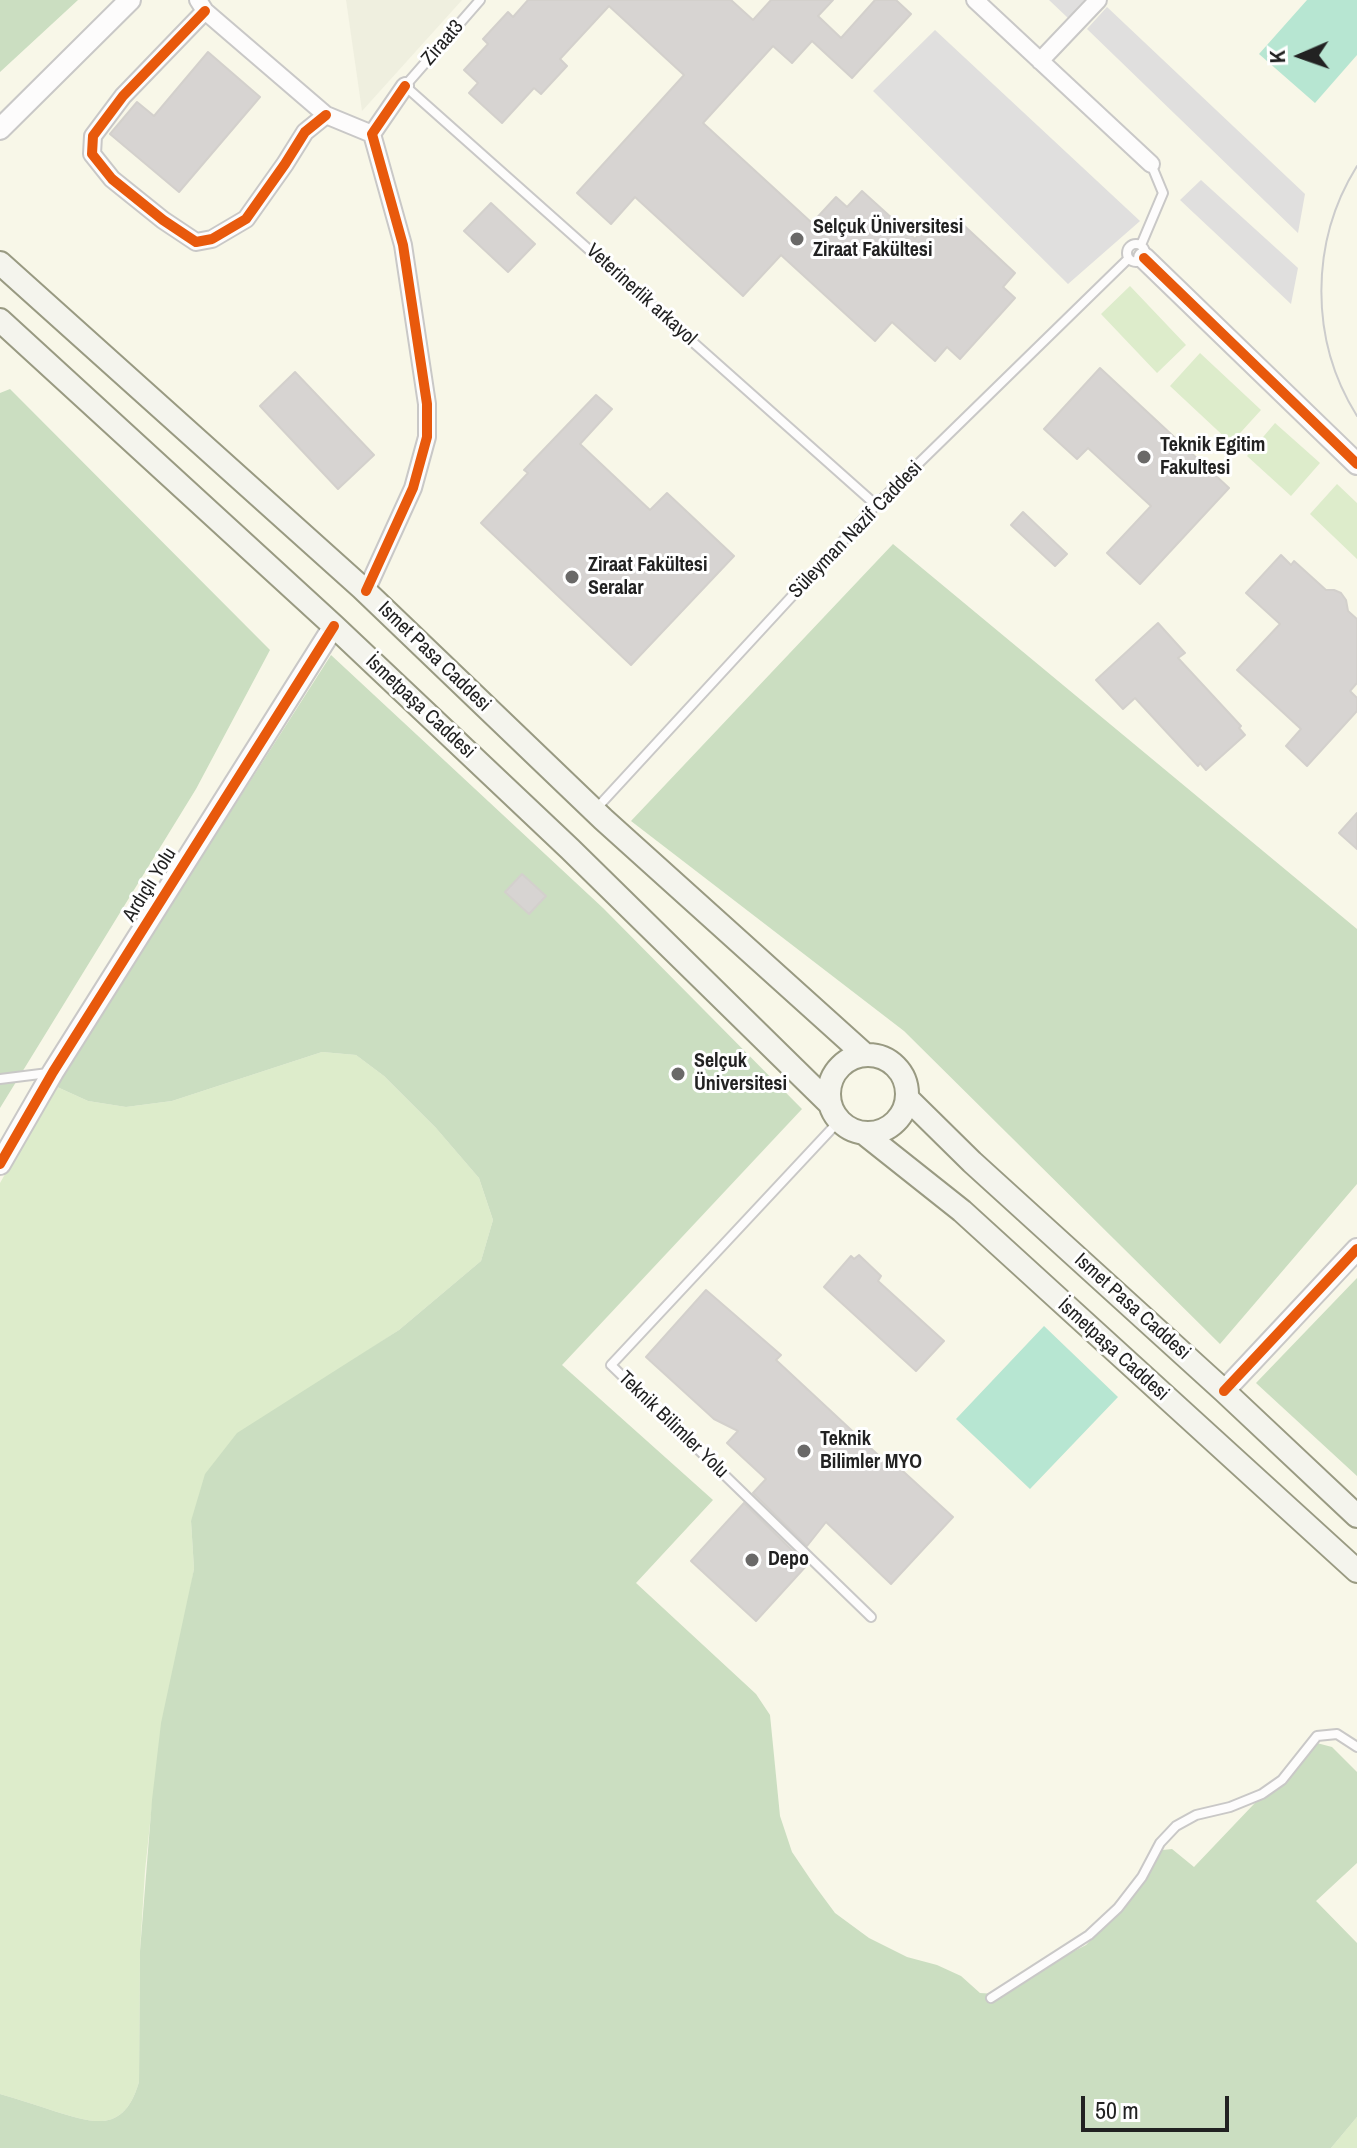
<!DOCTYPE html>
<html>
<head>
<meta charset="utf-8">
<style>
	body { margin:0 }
	#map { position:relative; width:1357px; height:2148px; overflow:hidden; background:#f0eeeb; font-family:"Archivo Narrow",sans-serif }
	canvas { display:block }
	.north { position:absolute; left:1261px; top:16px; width:80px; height:80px; -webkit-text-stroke:6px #fff; paint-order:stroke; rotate:268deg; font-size:22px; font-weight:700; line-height:32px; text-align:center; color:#222 }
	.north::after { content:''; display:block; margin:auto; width:28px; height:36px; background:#222; clip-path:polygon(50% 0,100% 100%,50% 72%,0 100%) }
	.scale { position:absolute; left:1081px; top:2096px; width:148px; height:36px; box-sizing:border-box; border:4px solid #222; border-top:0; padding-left:10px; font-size:24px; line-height:28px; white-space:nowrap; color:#222; -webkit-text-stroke:6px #fff; paint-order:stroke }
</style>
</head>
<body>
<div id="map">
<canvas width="1357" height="2148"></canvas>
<div class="north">K</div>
<div class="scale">50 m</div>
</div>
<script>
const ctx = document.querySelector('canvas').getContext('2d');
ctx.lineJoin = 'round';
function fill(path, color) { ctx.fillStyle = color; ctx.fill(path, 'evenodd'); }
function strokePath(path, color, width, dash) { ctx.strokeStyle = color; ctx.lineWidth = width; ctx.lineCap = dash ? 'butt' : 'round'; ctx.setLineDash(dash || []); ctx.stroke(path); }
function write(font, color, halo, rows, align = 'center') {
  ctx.font = font + ' "Archivo Narrow",sans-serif'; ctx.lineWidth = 6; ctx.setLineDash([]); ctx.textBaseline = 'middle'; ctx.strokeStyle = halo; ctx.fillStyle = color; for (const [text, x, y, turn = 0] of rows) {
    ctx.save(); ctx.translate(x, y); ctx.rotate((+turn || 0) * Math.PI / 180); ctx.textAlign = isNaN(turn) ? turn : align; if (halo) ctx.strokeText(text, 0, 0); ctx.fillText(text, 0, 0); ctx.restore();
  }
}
fill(new Path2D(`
	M0,0H1357V2148H0Z`), '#f8f7e8');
fill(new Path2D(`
	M346,0H462L362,111Z`), '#efefdf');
fill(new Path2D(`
	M1130,286L1186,345L1157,373L1101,314Z
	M1200,353L1261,410L1231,443L1170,386Z
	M1275,423L1320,463L1291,496L1247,456Z
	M1337,484L1357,503V559L1310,514Z
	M322,1052L356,1055L384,1076L436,1128L479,1178L493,1220L481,1261L399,1330L341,1368L191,1521L194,1569L152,1805L145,1871L140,1951L139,2082C124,2133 95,2124 54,2111C36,2105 18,2099 0,2094V1183L55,1086L88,1101L126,1107L172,1101Z
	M1357,2117V2148H1331Z`), '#ddeccb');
fill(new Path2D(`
	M0,0H78L0,72Z
	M10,389L270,650L196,789L0,1108V393Z
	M893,544L1357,929V1184L1220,1344L904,1031L631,821Z
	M331,655L603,908L802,1109L562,1365L713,1500L636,1583L756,1694L770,1715L780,1816L792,1852L815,1886L835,1913L869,1938L907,1957L937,1965L961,1976L980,1993L997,1994L1020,1986L1051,1963L1086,1945L1110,1920L1153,1851L1172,1849L1194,1867L1313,1742L1332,1747L1357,1772V1863L1316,1901L1357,1943V2117L1331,2148H0V2094C18,2099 36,2105 54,2111C95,2124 124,2133 139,2082L140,1951L152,1800L161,1723L194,1569L191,1521L205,1474L237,1433L399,1330L481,1261L493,1220L479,1178L436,1128L384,1076L356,1055L322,1052L172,1101L126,1107L88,1101L55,1086Z
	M1357,1278V1476L1256,1383Z`), '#cbdec1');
fill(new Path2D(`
	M1307,0H1357V55L1315,103L1259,54Z
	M1044,1326L1118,1397L1030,1489L956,1419Z`), '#b7e6d2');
fill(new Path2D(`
	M1049,0H1085L1068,18Z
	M1107,7L1305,194L1298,233L1087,29Z
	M935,30L1140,221L1068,284L873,91Z
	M1201,180L1298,268L1291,304L1180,200Z`), '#e0dfde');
const building = new Path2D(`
	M528,0H731L753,20L771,0H833L818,16L841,38L875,0H896L911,14L852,78L812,41L792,63L773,46L703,123L812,223L836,197L847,207L862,191L915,239L931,221L944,233L957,219L1015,273L1003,287L1015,298L960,359L947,347L935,361L892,322L875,341L781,255L743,296L635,197L611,224L577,193L684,75L609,6L560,59L567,66L541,94L534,88L502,123L469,93L478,83L464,70L488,44L483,39L508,12L513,17Z
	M208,52L260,97L179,192L110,134L137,102L154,116Z
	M491,203L535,244L508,272L464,231Z
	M1100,368L1229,488L1140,584L1107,553L1151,506L1088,448L1077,459L1044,429Z
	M295,372L374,455L338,489L260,406Z
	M596,395L612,409L580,444L650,510L667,493L734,556L631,665L481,523L528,473L524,470Z
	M1023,512L1067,554L1055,566L1011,525Z
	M1281,555L1291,565L1294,561L1326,590H1334L1341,593L1346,600L1348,611L1357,619V683L1350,691L1357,698V711L1307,766L1286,746L1301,729L1237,670L1280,624L1246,593Z
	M1158,623L1185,653L1178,658L1241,726L1239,728L1245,735L1206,770L1200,763L1198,766L1135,698L1123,709L1096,680Z
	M1357,813V849L1339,833Z
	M522,874L546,896L529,914L505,892Z
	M859,1255L881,1276L878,1281L944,1341L916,1371L824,1287L851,1256L854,1259Z
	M706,1290L781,1355L776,1360L891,1467L894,1463L953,1517L891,1584L826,1522L807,1546L753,1493L766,1479L727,1443L738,1431L714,1419L646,1357Z
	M744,1503L807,1565L756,1621L691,1561Z`);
fill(building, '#d7d4d2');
strokePath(building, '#d3d0cc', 2);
const service = new Path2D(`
	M480,0L405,86L876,505
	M1127 253a9 9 0 1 1 18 0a9 9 0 1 1-18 0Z
	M1141,245L1163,193L1151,164
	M595,810L876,505L1128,259
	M0,1079L48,1073
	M839,1121L611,1365L871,1617
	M991,1998L1089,1935L1118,1908L1142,1877L1160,1843L1176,1826L1196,1815L1230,1807L1262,1794L1282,1780L1317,1736L1337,1734L1357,1747`);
const minor = new Path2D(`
	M198,0L205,11L326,115L372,134
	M975,0L1151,164
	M205,11L123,96L93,136L92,154L112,179L163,220L196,242L212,239L246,219L285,164L305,132L326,115
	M1040,61L1098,0
	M366,591L413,488L427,437V404L403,245L372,134L405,86`);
const tertiary = new Path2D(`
	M0,129L130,0
	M1144,258L1357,464
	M0,1164L53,1072L334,626
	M1224,1391L1357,1249`);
const secondary = new Path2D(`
	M0,263L362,588L603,819L865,1055
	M0,320L334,626L570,849L830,1104
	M829 1094a39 39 0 1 1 78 0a39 39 0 1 1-78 0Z
	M907,1098L972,1162L1224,1391L1357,1516
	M865,1134L962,1211L1357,1571`);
strokePath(service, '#c9c8c7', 12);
strokePath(minor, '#c9c8c7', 20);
strokePath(tertiary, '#c9c8c7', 24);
strokePath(secondary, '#999a82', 26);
strokePath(service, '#fdfcfc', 8);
strokePath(minor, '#fdfcfc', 16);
strokePath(tertiary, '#fdfcfc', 20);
strokePath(secondary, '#f4f4ed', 22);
strokePath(new Path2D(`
	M1357,166C1310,241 1309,340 1357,416`), '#ccc', 2);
strokePath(new Path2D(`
	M205,11L123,96L93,136L92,154L112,179L163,220L196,242L212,239L246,219L285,164L305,132L326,115
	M1144,258L1357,464
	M366,591L413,488L427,437V404L403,245L372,134L405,86
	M0,1164L53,1072L334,626
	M1224,1391L1357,1249`), '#e8590c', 10);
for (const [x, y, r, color] of [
	[797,239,8,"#6a6968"],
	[1144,457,8,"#6a6968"],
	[572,577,8,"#6a6968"],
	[678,1074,8,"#6a6968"],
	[804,1451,8,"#6a6968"],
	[752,1560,8,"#6a6968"]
]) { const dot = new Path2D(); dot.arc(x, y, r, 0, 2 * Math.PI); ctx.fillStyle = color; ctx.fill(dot); strokePath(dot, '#fff', 3); }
write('20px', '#222', '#fff', [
	["Ziraat3",443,43,-49],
	["Veterinerlik arkayol",641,295,42],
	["Süleyman Nazif Caddesi",856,530,-46],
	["Ismet Pasa Caddesi",434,657,44],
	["İsmetpaşa Caddesi",420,707,43],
	["Ardıçlı Yolu",150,885,-58],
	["Ismet Pasa Caddesi",1132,1307,42],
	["İsmetpaşa Caddesi",1113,1350,42],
	["Teknik Bilimler Yolu",673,1425,44]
]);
write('bold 20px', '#222', '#fff', [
	["Selçuk Üniversitesi",813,228],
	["Ziraat Fakültesi",813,251],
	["Teknik Egitim",1160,446],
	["Fakultesi",1160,469],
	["Ziraat Fakültesi",588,566],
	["Seralar",588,589],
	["Selçuk",694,1062],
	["Üniversitesi",694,1085],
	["Teknik",820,1440],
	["Bilimler MYO",820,1463],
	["Depo",768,1560]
], 'left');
</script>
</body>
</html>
